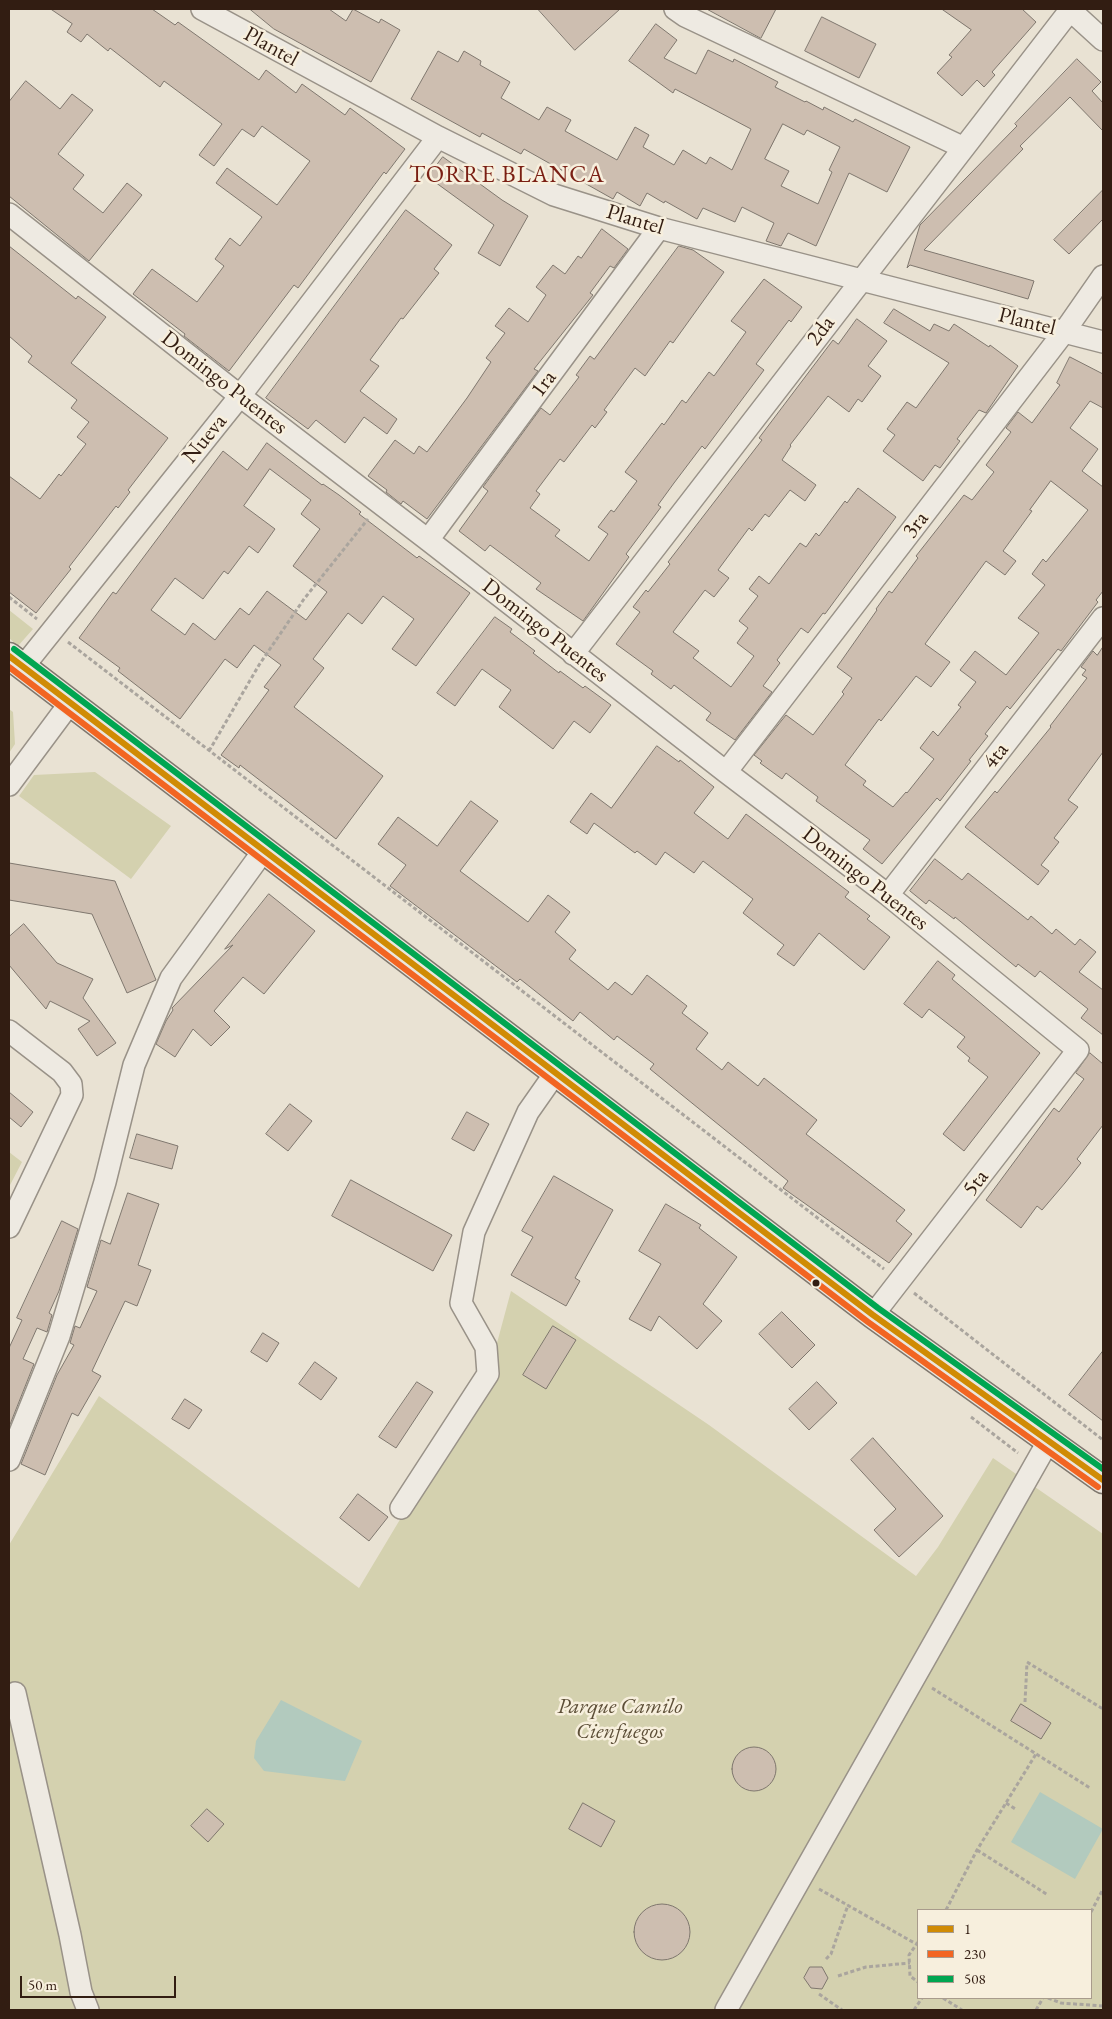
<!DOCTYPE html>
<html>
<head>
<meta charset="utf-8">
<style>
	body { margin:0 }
	#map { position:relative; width:1112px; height:2019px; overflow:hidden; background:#e9e2d3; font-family:"EB Garamond",serif }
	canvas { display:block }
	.frame { position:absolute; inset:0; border:10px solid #321d12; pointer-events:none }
	.legend { position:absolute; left:917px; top:1909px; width:175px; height:90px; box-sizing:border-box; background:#f7efdd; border:1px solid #a89b8c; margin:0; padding:6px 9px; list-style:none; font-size:15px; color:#321d12 }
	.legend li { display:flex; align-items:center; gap:10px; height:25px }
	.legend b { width:25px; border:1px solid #a89b8c }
	.scale { position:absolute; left:20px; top:1976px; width:156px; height:22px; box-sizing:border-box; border:2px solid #321d12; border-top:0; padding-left:6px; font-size:15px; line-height:18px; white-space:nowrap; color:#321d12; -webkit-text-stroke:4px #f7efdd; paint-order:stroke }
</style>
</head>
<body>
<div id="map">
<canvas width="1112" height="2019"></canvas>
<div class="frame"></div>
<ul class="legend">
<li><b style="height:6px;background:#d08b04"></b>1</li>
<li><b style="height:6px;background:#f26522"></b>230</li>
<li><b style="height:6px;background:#00a651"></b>508</li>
</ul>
<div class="scale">50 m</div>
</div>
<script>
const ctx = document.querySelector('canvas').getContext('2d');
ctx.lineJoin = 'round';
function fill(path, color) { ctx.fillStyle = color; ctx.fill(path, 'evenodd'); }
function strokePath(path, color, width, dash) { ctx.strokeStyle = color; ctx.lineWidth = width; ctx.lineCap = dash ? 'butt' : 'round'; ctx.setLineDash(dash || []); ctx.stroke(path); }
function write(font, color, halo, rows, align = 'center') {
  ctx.font = font + ' "EB Garamond",serif'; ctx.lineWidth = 5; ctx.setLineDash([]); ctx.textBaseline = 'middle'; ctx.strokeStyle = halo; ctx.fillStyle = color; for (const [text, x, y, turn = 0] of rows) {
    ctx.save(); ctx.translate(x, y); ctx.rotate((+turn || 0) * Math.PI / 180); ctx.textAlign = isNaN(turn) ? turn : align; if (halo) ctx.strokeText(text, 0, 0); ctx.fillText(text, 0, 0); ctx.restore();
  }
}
fill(new Path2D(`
	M9,610L33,629L18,646L9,638Z
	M9,709L13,712L15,744L9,753Z
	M95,772L171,826L131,879L19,796L34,775Z
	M9,1152L22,1162L9,1187Z
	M511,1291L709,1425L916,1576L938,1547L993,1458L1103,1534V2010H9V1545L99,1396L359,1588L490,1369ZM918,1910H1091V1998H918Z`), '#d4d1af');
fill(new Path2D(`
	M281,1700L362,1741L345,1781L264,1771L254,1758L256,1741Z
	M1040,1792L1103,1829L1075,1879L1011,1842Z`), '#b2cabe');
const building = new Path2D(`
	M51,9H152L175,25L178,22L259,80L266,70L296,93L302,84L345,115L350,108L405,149L386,174L384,172L298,288L294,285L229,371L184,336L185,334L133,294L152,269L197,302L224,266L215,259L230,238L240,246L262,217L216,183L227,168L277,205L310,161L262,126L254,137L242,129L214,166L199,155L222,124L164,81L160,87L110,48L108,51L87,34L81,42L67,32L72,24Z
	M250,9H329L346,21L353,9L379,23L381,19L400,30L371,82L274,29Z
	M538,9H620L575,50Z
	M707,9H776L761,38Z
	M942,9H1022L1036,22L992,72L995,75L984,87L977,80L962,96L937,73L952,57L949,55L971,30Z
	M822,17L876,44L859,78L805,51Z
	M656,24L677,40L664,58L696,74L708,50L733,62L734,59L778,82L775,87L805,102L806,101L823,110L824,107L853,122L855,119L910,147L887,192L849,173L816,246L788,233L781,246L766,241L774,223L742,207L735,222L703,208L697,219L665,201L664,203L647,193L640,206L617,192L613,199L524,149L521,154L482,133L480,137L411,99L438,51L458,62L464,51L481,61L480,65L510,82L501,98L539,120L547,107L571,120L565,131L617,160L635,127L649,135L643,147L674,165L683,150L706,164L710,157L732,170L751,129L675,89L673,93L629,61ZM783,124L804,135L807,130L840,147L829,170L832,172L818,204L781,186L789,171L765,159Z
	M1077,59L1101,82L1092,91L1103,103V131L1070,97L1020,146L1023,149L924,250L1034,281L1028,299L910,265L907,268L920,225L1017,126L1015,124Z
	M26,81L60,109L72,94L93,110L58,154L84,175L73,189L103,213L127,183L142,195L89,261L9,196V102Z
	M443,157L502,200L528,216L500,266L478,253L494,225L428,177Z
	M1103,190V219L1069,254L1054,240Z
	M406,210L452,245L434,269L439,273L403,319L401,318L370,360L379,366L360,391L397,419L387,434L364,417L345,443L316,420L308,429L266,398Z
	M602,229L628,249L614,268L610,266L590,293L593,295L534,369L538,371L427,519L403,501L401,504L386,492L387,490L368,476L395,440L414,454L419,446L427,452L467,398L491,362L486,358L505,333L495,326L509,308L528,322L546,295L536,287L553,265L565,274L578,256L581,258Z
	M9,246L76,299L78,296L106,317L71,363L168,438L128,490L130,492L118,508L116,506L93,536L69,567L71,569L36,613L9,592V476L40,499L59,474L61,476L86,444L77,437L89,422L71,408L77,400L28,362L32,356L9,336Z
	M679,246L693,250L724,272L673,343L670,341L645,376L635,368L604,410L607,412L595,428L592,425L564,462L560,459L536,491L540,494L530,508L560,530L555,536L589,561L608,534L598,527L611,510L614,512L637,481L625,472L662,423L664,425L682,400L686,403L709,372L714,376L746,332L731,321L764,279L802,307L791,322L789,320L756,364L764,370L705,449L702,446L674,483L658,505L661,507L626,554L629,557L583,621L536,589L541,583L490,545L485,551L459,531L488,491L483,487L541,408L550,415L579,377L576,375L590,356L594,359Z
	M894,309L930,331L934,324L949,331L954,324L989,347L990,345L1018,366L986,413L979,410L957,439L960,441L940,468L935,465L923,481L883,451L895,435L887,429L907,402L916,408L949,363L884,323Z
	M857,319L887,341L868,366L881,376L862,402L858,399L849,412L828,396L790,445L791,446L782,460L816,485L805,501L790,490L769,517L765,514L752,531L749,528L718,570L729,578L714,597L705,590L673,632L699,651L693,658L731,687L754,656L737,643L748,628L739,621L758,596L749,589L759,576L769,584L800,543L806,547L816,533L819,536L845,501L847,503L858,488L896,517L825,614L823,613L808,633L801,628L777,660L780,663L763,686L772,692L735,740L706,720L711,713L674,685L671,689L651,674L653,671L616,644L640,612L633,607L646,590L648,592L670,564L668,562L762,440L759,438L833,340L838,344Z
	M1070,357L1103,374V408L1090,401L1070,428L1098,449L1082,471L1103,487V591L1096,600L1098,602L1061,651L1058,649L1010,709L1007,706L985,734L988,736L969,760L971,761L940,801L937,798L882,864L863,849L870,840L816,801L818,797L786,773L782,779L760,763L762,761L754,755L786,715L813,735L844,694L842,692L852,678L837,667L877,610L876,609L889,591L892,593L918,558L916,556L964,495L972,500L994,472L986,465L1011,432L1006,428L1018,412L1032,423L1060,385L1057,383ZM1051,481L1088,510L1046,562L1043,559L1032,574L1045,585L1018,618L1039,633L1006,675L975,651L960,670L976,682L958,705L961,707L938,736L933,731L920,748L934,759L907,793L906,792L893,807L863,785L866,781L845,765L879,719L881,721L916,676L931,687L950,662L925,644L986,561L1005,575L1016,561L1003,551L1032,511L1030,510Z
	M267,443L322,485L323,484L339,495L361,512L359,514L417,558L419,556L470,593L416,666L392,649L414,619L383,596L362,624L348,613L313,659L324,668L294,707L383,776L336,839L240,765L239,768L221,755L269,690L264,687L281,665L254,645L237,668L225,659L180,719L118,671L120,668L79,638L113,592L116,594L223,451L247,470ZM270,469L311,500L301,514L320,529L293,566L327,592L306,620L267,591L249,615L240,608L215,640L193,623L185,635L151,610L175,578L203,599L224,571L228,574L249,546L258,553L275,529L244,506Z
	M495,617L512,629L510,632L535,651L533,653L559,673L560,671L583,688L585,686L611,705L590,733L574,721L553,749L499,707L511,690L482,669L455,706L437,693Z
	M1103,647V752L1068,800L1078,807L1054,838L1059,842L1041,865L1049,871L1038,885L965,827L995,791L997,793L1051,727L1050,726L1087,678L1082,675L1086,670L1081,667L1093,651L1097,655Z
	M657,746L679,762L680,760L714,787L694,813L728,839L746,814L849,892L845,897L870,916L867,919L890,937L864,970L819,933L794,966L777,954L784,945L743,913L753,899L703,861L694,873L665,852L656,865L637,851L635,853L594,823L587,834L570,822L591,793L611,808Z
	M471,801L498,821L460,871L528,922L548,895L570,912L555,932L576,950L569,959L608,990L615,982L632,995L647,975L687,1006L682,1013L708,1033L696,1049L722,1070L728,1062L758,1086L764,1078L817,1120L806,1134L905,1210L896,1221L912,1234L889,1263L783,1188L788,1181L650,1069L654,1064L617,1036L614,1040L580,1012L573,1021L520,979L517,982L390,886L406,865L378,844L398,817L437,846Z
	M935,859L962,880L968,873L1028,920L1031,916L1052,934L1056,929L1075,945L1080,939L1096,952L1079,972L1103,990V1035L1081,1018L1088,1009L1040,971L1035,977L1018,964L1016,967L955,917L954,919L929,900L926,904L910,891Z
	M9,863L115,881L156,980L127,993L92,914L9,900Z
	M269,894L315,931L264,994L243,977L214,1011L230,1027L211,1046L193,1029L175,1057L156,1044L166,1021L173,1010L172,1008L233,945L225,949Z
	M24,924L57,963L93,979L83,998L116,1043L97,1056L78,1029L90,1021L50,1001L46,1009L9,965V937Z
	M938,961L955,975L952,979L1040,1053L964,1151L943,1134L988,1077L968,1061L970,1058L957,1047L965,1037L929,1009L922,1018L904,1004Z
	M1090,1053L1103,1064V1125L1077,1159L1081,1163L1065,1183L1042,1210L1037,1206L1021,1228L986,1200L1054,1108L1059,1112L1084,1079L1076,1073Z
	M9,1092L33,1112L21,1127L9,1117Z
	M290,1104L312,1121L288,1151L266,1134Z
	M467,1112L489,1124L474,1151L452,1139Z
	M137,1134L178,1146L172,1169L130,1158Z
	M554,1176L613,1210L575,1278L580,1281L566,1306L511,1275L533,1237L522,1231Z
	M351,1180L452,1235L433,1271L332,1216Z
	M128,1193L159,1204L138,1265L151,1270L137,1306L125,1301L92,1371L101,1376L78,1416L72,1413L45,1475L21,1464L57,1375L74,1345L70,1343L75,1326L80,1328L97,1291L87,1287L101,1240L110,1244Z
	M666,1204L701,1225L699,1228L737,1257L703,1304L722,1321L697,1349L659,1316L651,1331L629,1319L661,1264L639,1251Z
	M62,1221L78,1229L59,1291L49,1313L52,1315L47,1332L37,1328L23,1359L34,1364L9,1427V1348L22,1320L17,1318Z
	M782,1312L815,1345L792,1368L759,1334Z
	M553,1326L576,1340L546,1389L523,1375Z
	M263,1333L279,1343L267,1362L251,1352Z
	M1103,1351V1421L1069,1395Z
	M315,1362L337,1378L321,1400L299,1384Z
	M417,1382L433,1392L396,1448L379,1437Z
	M817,1382L837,1403L809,1430L789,1409Z
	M185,1399L202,1410L189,1429L172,1419Z
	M873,1438L943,1516L899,1557L874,1530L896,1509L851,1460Z
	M358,1494L388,1517L369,1541L340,1518Z
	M1021,1704L1051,1723L1041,1739L1011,1721Z
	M732 1769a22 22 0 1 1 44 0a22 22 0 1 1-44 0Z
	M583,1803L615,1821L601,1847L569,1829Z
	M207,1809L224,1824L208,1842L191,1826Z
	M634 1932a28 28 0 1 1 56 0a28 28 0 1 1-56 0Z
	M810,1967H822L828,1978L822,1989L811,1988L804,1978Z`);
fill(building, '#cdbeb0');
strokePath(building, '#7f776e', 1);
const minor = new Path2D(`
	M202,9L438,137L554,195L659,228L1103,342
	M675,9L685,16L962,147
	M1069,9L1103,40
	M9,214L240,396L428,540L726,772L888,895L1078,1050L873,1315
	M428,540L659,228
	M573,654L1071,9
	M23,667L240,396L438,137
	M726,772L1064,332L1103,276
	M9,785L70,703
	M888,895L1103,618
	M9,1031L62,1072L71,1084L72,1095L9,1227
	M9,1460L59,1336L105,1182L134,1065L171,978L264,850
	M401,1508L488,1374L486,1347L461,1303L474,1232L528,1112L556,1072
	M15,1693L70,1935L81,1992L88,2010
	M726,2010L1049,1440`);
const major = new Path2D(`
	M9,656L873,1315L1103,1480`);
strokePath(minor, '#999288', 24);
strokePath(major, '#7f776e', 29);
strokePath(new Path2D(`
	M9,597L37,619
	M68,642L884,1269
	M209,751L259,665L304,599L368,519
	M914,1293L1103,1440
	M971,1417L1018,1453
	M1027,1662L1103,1709
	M932,1688L1090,1788
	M1025,1702L1027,1663
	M1006,1803L1017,1810
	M977,1850L1048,1895
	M819,1889L918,1945
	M946,1910L977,1850L1036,1754
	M1091,1912L1103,1889
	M918,1942L909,1955L910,1976L918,1982
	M826,1959L831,1954L848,1905
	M838,1976L866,1967L910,1963
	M819,1994L842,2010
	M943,1998L962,2010
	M1048,1998L1061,2003L1103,2006
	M914,2010L922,1998
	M1036,2010L1043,1998`), '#aaa59e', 3, [4, 2.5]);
strokePath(minor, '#eeeae2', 21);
strokePath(major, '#ebe6dd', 26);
strokePath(new Path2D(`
	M9,656L873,1315L1103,1480`), '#d08b04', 6);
strokePath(new Path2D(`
	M9,667L868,1322L1098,1487`), '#f26522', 6);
strokePath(new Path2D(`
	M14,649L878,1308L1103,1469`), '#00a651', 6);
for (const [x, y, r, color] of [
	[816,1283,4.5,"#321d12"]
]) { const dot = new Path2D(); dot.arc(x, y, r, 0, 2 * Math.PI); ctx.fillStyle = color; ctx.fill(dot); strokePath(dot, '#f7efdd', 2); }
write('22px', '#321d12', '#f7efdd', [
	["Plantel",271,47,29],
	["Plantel",635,220,17],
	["Plantel",1027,322,14],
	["2da",821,331,-53],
	["Domingo Puentes",224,383,38],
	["1ra",544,384,-53],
	["Nueva",205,439,-51],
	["3ra",916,525,-52],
	["Domingo Puentes",545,631,38],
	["4ta",996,756,-52],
	["Domingo Puentes",865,879,38],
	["5ta",976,1183,-52]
]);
write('italic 22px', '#5d4f38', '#f7efdd', [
	["Parque Camilo",620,1707],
	["Cienfuegos",620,1732]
]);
ctx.letterSpacing = '1px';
write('24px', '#7a1f14', '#f7efdd', [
	["TORRE BLANCA",507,175]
]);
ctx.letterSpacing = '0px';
</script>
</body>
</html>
